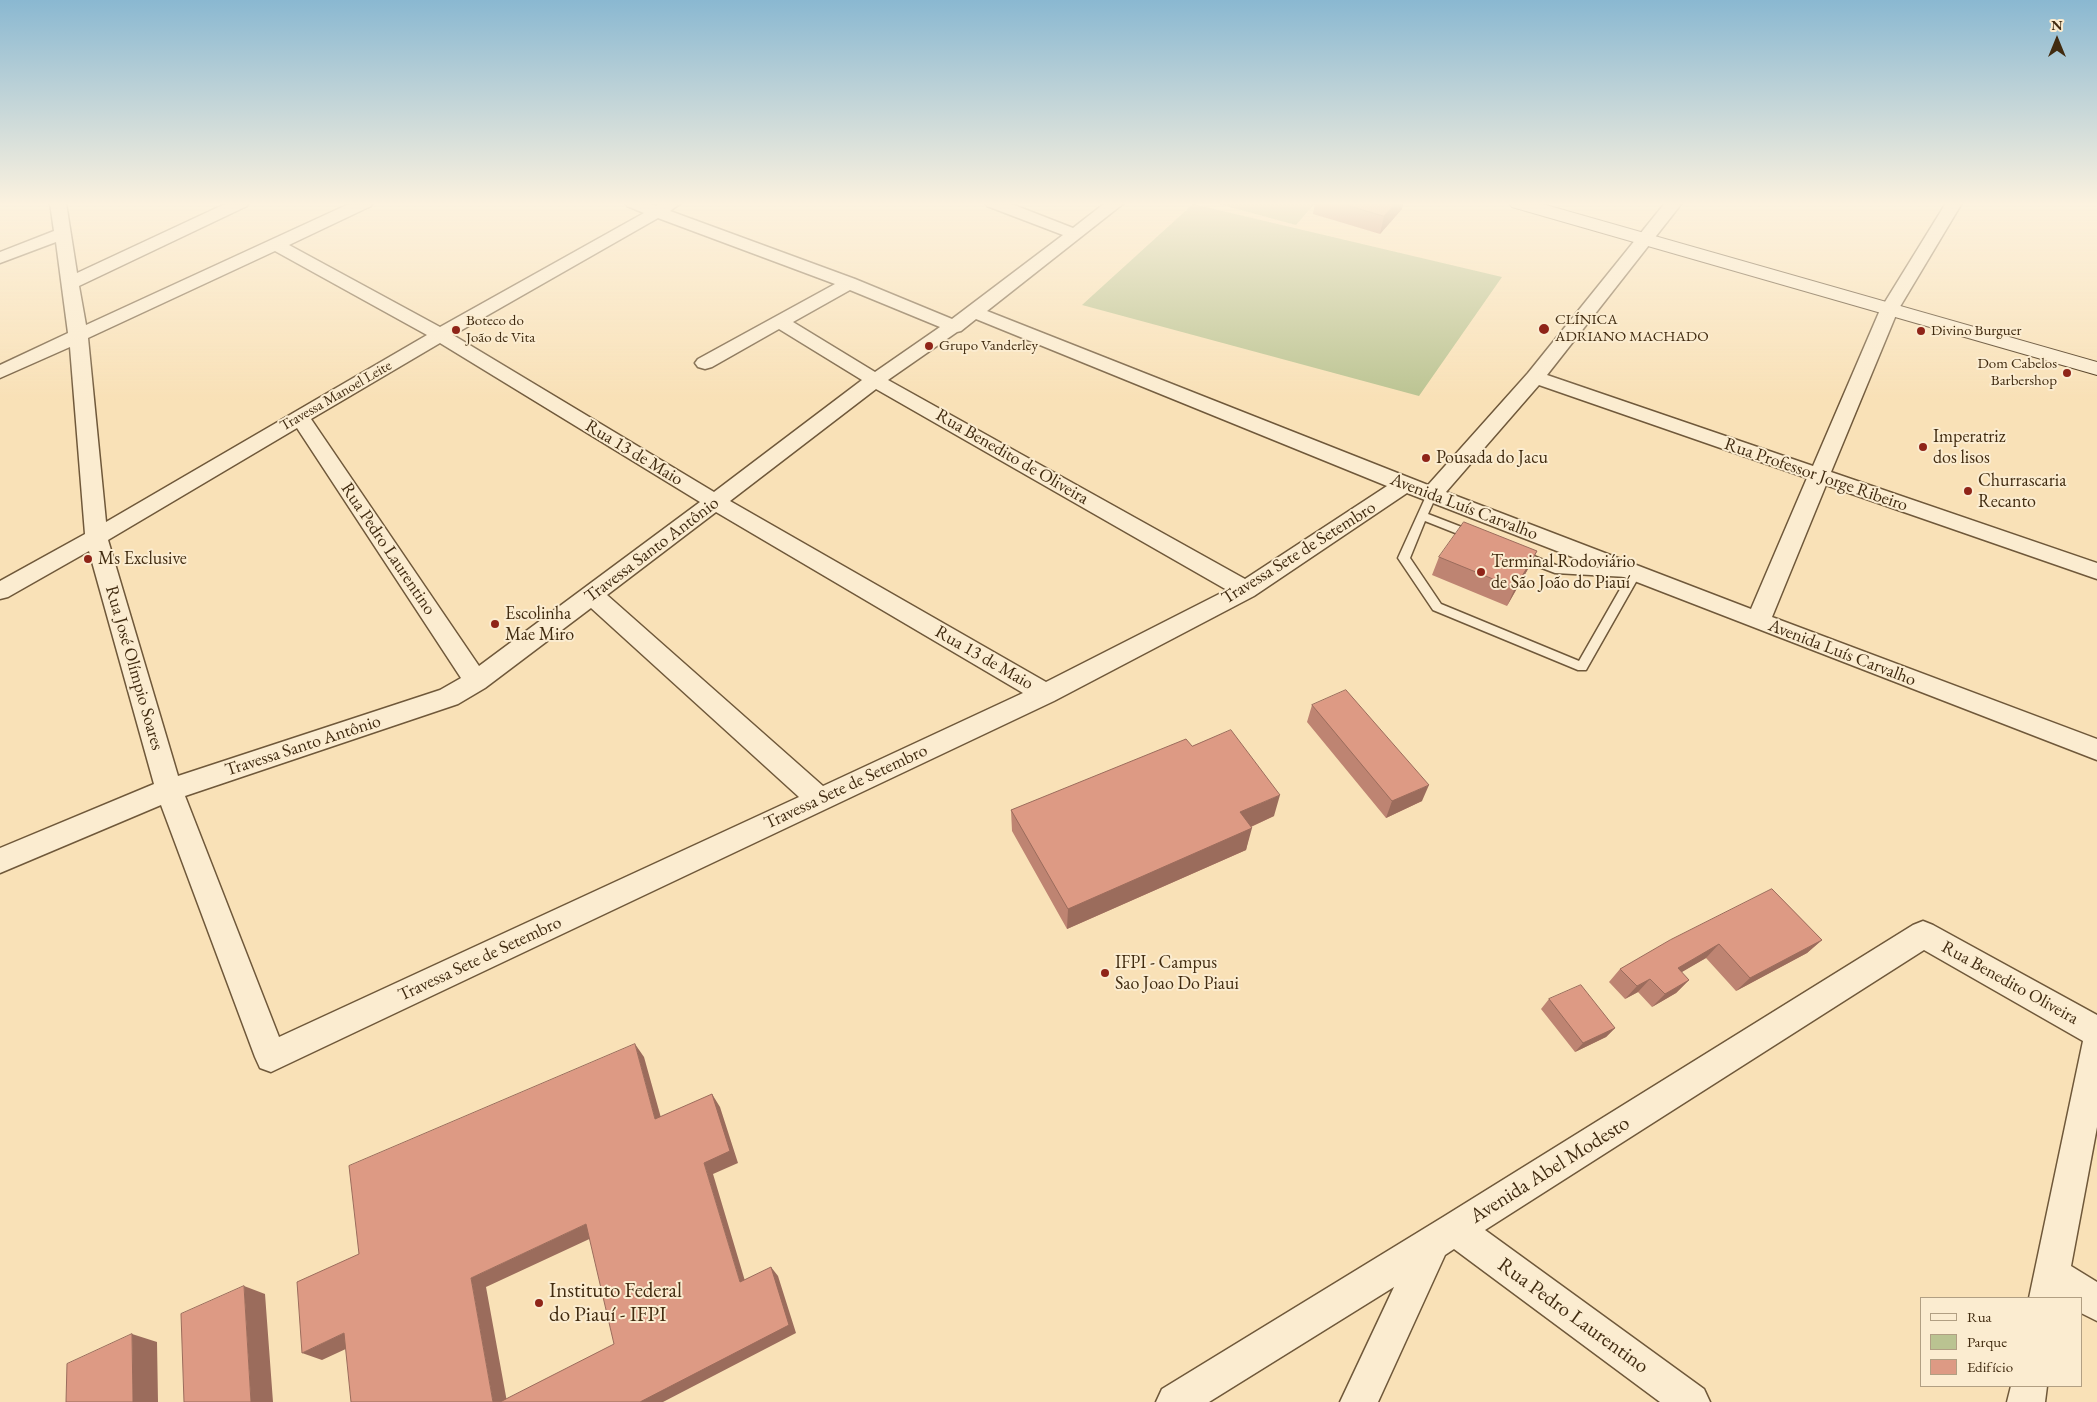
<!DOCTYPE html>
<html>
<head>
<meta charset="utf-8">
<style>
	body { margin:0 }
	#map { position:relative; width:2097px; height:1402px; overflow:hidden; background:#f9e1b7; font-family:"EB Garamond",serif }
	canvas { display:block }
	.legend { position:absolute; left:1920px; top:1297px; width:162px; height:90px; box-sizing:border-box; background:#fbecd0; border:1px solid #b19f83; margin:0; padding:6px 9px; list-style:none; font-size:15px; color:#412b10 }
	.legend li { display:flex; align-items:center; gap:10px; height:25px }
	.legend b { width:25px; border:1px solid #b19f83 }
	.north { position:absolute; left:2032px; top:15px; width:50px; height:50px; -webkit-text-stroke:4px #fbecd0; paint-order:stroke; rotate:0deg; font-size:14px; font-weight:700; line-height:20px; text-align:center; color:#412b10 }
	.north::after { content:''; display:block; margin:auto; width:18px; height:22px; background:#412b10; clip-path:polygon(50% 0,100% 100%,50% 72%,0 100%) }
</style>
</head>
<body>
<div id="map">
<canvas width="2097" height="1402"></canvas>
<ul class="legend">
<li><b style="height:6px;background:#fbecd0"></b>Rua</li>
<li><b style="height:14px;background:#bac391"></b>Parque</li>
<li><b style="height:14px;background:#dd9a84"></b>Edifício</li>
</ul>
<div class="north">N</div>
</div>
<script>
const ctx = document.querySelector('canvas').getContext('2d');
ctx.lineJoin = 'round';
function fill(path, color) { ctx.fillStyle = color; ctx.fill(path, 'evenodd'); }
function strokePath(path, color, width, dash) { ctx.strokeStyle = color; ctx.lineWidth = width; ctx.lineCap = dash ? 'butt' : 'round'; ctx.setLineDash(dash || []); ctx.stroke(path); }
function write(font, color, halo, rows, align = 'center') {
  ctx.font = font + ' "EB Garamond",serif'; ctx.lineWidth = 4; ctx.setLineDash([]); ctx.textBaseline = 'middle'; ctx.strokeStyle = halo; ctx.fillStyle = color; for (const [text, x, y, turn = 0] of rows) {
    ctx.save(); ctx.translate(x, y); ctx.rotate((+turn || 0) * Math.PI / 180); ctx.textAlign = isNaN(turn) ? turn : align; if (halo) ctx.strokeText(text, 0, 0); ctx.fillText(text, 0, 0); ctx.restore();
  }
}
fill(new Path2D(`
	M1215,203H1315L1296,225Z
	M1193,204L1502,277L1419,396L1082,305Z`), '#bac391');
const lane = new Path2D(`
	M1432,490L1437,494L1428,514L1477,533L1479,536L1473,540L1425,521L1410,558L1441,604L1579,661L1627,577L1555,573L1513,557L1511,554L1513,551H1521L1556,565L1639,570L1641,573L1586,670H1578L1433,610L1398,558L1427,494Z`);
const street = new Path2D(`
	M50,203H66L77,273L227,203H249L247,206L79,286L86,325L351,203H373L371,206L289,245L440,327L644,213L627,206L625,203H649L656,206L661,203H681L670,211L855,279L952,319L1063,235L987,206L985,203H1009L1073,228L1105,203H1124L987,311L1428,485L1528,373L1665,203H1682L1547,375L1813,466L1880,310L1946,203H1962L1898,310L1831,472L2097,563V579L1826,485L1772,617L2097,739V760L1407,493L1254,596L1054,701L271,1072L260,1068L255,1057L161,805L0,873V848L154,784L89,551L8,597L0,599V581L85,534L70,347L0,378V365L68,333L56,242L0,263V252L54,231ZM658,218L835,284L698,359L695,363L698,367L705,369L712,367L779,329L862,380L714,492L453,335ZM275,251L427,335L106,522L88,338ZM850,290L940,327L875,372L793,322ZM976,319L1387,486L1245,579L888,380L957,332L961,331ZM440,343L700,502L479,666L311,419ZM1539,385L1807,478L1751,609L1446,492ZM876,389L1227,590L1046,682L730,501ZM297,428L461,678L440,690L178,776L108,540ZM716,512L1023,693L823,786L607,595ZM591,608L799,797L279,1037L185,796L458,704L485,688Z
	M1923,921L1933,925L2097,1015V1127L2071,1266L2097,1282V1321L2081,1313V1298H2029L2083,1041L1924,950L1485,1230L1704,1389L1710,1402H1660L1454,1249L1445,1255L1378,1402H1340L1394,1287L1209,1402H1156L1162,1389L1443,1217L1913,925Z
	M2011,1386H2047L2045,1402H2007Z`);
const secondary = new Path2D(`
	M1509,203H1539L2097,362V375L1512,207Z`);
strokePath(lane, '#6f583a', 3);
strokePath(street, '#6f583a', 3);
strokePath(secondary, '#412b10', 2);
fill(lane, '#fbecd0');
fill(street, '#fbecd0');
fill(secondary, '#fbecd0');
fill(new Path2D(`
	M1315,203H1403L1402,209L1380,234L1313,214Z
	M1537,551L1528,569L1507,606L1432,575L1439,557Z
	M1312,705L1422,801L1386,818L1307,722Z
	M1192,746L1274,816L1251,827L1246,850L1067,929L1012,831L1011,810Z
	M1772,889L1822,940L1807,953L1736,991L1706,958L1681,972L1689,980L1676,993L1652,1007L1638,992L1625,999L1609,982L1620,969Z
	M1549,999L1615,1028L1606,1037L1575,1052L1541,1009Z`), '#be8472');
fill(new Path2D(`
	M1396,203H1403L1402,209L1380,234L1384,216Z
	M1537,551L1528,569L1507,606L1515,588Z
	M1429,785L1422,801L1386,818L1392,801Z
	M1280,795L1274,816L1235,834L1240,812Z
	M1252,828L1246,850L1067,929L1068,909Z
	M1822,940L1807,953L1736,991L1750,978Z
	M1719,944L1706,958L1665,982L1678,968Z
	M1650,979L1638,992L1625,999L1637,986Z
	M1689,980L1676,993L1652,1007L1665,994Z
	M1615,1028L1606,1037L1575,1052L1583,1043Z
	M635,1044L644,1057L665,1132L655,1119Z
	M712,1094L720,1107L738,1163L713,1174L748,1291L740,1282L704,1163Z
	M586,1224L598,1235L486,1287L507,1402H493L471,1278Z
	M771,1267L778,1276L796,1333L663,1402H640Z
	M244,1286L265,1294L273,1402H251Z
	M344,1333L363,1341L322,1360L302,1353Z
	M132,1334L157,1342L158,1402H133Z`), '#9b6c5c');
const building = new Path2D(`
	M1340,203H1396L1384,216Z
	M1464,522L1537,551L1515,588L1439,557Z
	M1346,690L1429,785L1392,801L1312,705Z
	M1231,730L1280,795L1240,812L1252,828L1068,909L1011,810L1186,739L1192,746Z
	M1772,889L1822,940L1750,978L1719,944L1678,968L1689,980L1665,994L1650,979L1637,986L1620,969L1670,940Z
	M1581,985L1615,1028L1583,1043L1549,999Z
	M635,1044L655,1119L712,1094L730,1151L704,1163L740,1282L771,1267L789,1325L640,1402H500L614,1344L586,1224L471,1278L493,1402H351L344,1333L302,1353L297,1282L359,1254L349,1166Z
	M244,1286L251,1402H184L181,1314Z
	M132,1334L133,1402H66L67,1364Z`);
fill(building, '#dd9a84');
strokePath(building, '#9b6c5c', 1);
const sky = ctx.createLinearGradient(0, 0, 0, 400);
sky.addColorStop(0, '#8ab8d1');
sky.addColorStop(0.51, '#fcf2df');
sky.addColorStop(1, '#fcf2df00');
ctx.fillStyle = sky;
ctx.fillRect(0, 0, 2097, 400);
for (const [x, y, r, color] of [
	[1544,329,6,"#8f2418"],
	[456,330,5,"#8f2418"],
	[1921,331,5,"#8f2418"],
	[929,346,5,"#8f2418"],
	[2067,373,5,"#8f2418"],
	[1923,447,5,"#8f2418"],
	[1426,458,5,"#8f2418"],
	[1968,491,5,"#8f2418"],
	[88,559,5,"#8f2418"],
	[1481,572,5,"#8f2418"],
	[495,624,5,"#8f2418"],
	[1105,973,5,"#8f2418"],
	[539,1303,5,"#8f2418"]
]) { const dot = new Path2D(); dot.arc(x, y, r, 0, 2 * Math.PI); ctx.fillStyle = color; ctx.fill(dot); strokePath(dot, '#fbecd0', 2); }
write('15px', '#412b10', '#fbecd0', [
	["CLÍNICA",1555,320],
	["ADRIANO MACHADO",1555,337],
	["Boteco do",466,321],
	["João de Vita",466,338],
	["Divino Burguer",1931,331],
	["Grupo Vanderley",939,346],
	["Dom Cabelos",2057,364,"right"],
	["Barbershop",2057,381,"right"]
], 'left');
write('15px', '#412b10', '#fbecd0', [
	["Travessa Manoel Leite",336,396,-30]
]);
write('18px', '#412b10', '#fbecd0', [
	["Imperatriz",1933,437],
	["dos lisos",1933,458],
	["Pousada do Jacu",1436,458],
	["Churrascaria",1978,481],
	["Recanto",1978,502],
	["Ms Exclusive",98,559],
	["Terminal Rodoviário",1491,562],
	["de São João do Piauí",1491,583],
	["Escolinha",505,614],
	["Mae Miro",505,635],
	["IFPI - Campus",1115,963],
	["Sao Joao Do Piaui",1115,984]
], 'left');
write('18px', '#412b10', '#fbecd0', [
	["Rua 13 de Maio",634,453,31],
	["Rua Benedito de Oliveira",1012,457,30],
	["Rua Professor Jorge Ribeiro",1816,475,19],
	["Avenida Luís Carvalho",1464,507,21],
	["Rua Pedro Laurentino",388,549,56],
	["Travessa Santo Antônio",652,550,-37],
	["Travessa Sete de Setembro",1299,553,-32],
	["Avenida Luís Carvalho",1842,653,21],
	["Rua 13 de Maio",984,658,30],
	["Rua José Olímpio Soares",134,668,74],
	["Travessa Santo Antônio",303,746,-18],
	["Travessa Sete de Setembro",846,787,-25],
	["Travessa Sete de Setembro",480,959,-25],
	["Rua Benedito Oliveira",2010,983,29]
]);
write('21px', '#412b10', '#fbecd0', [
	["Avenida Abel Modesto",1550,1170,-32],
	["Rua Pedro Laurentino",1573,1316,36]
]);
write('21px', '#412b10', '#fbecd0', [
	["Instituto Federal",549,1291],
	["do Piauí - IFPI",549,1315]
], 'left');
</script>
</body>
</html>
